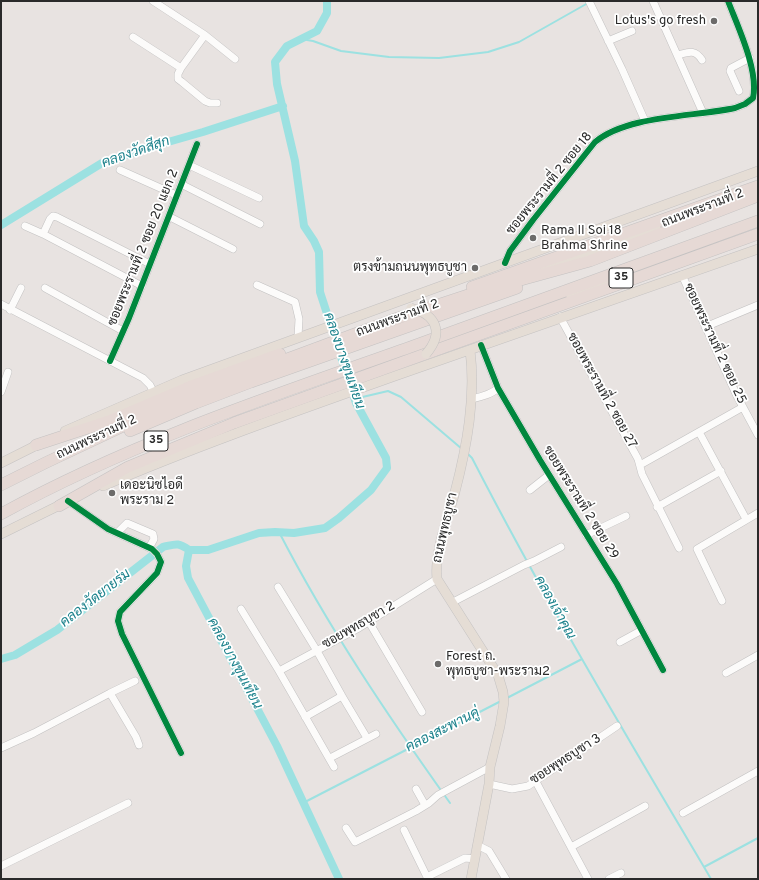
<!DOCTYPE html>
<html>
<head>
<meta charset="utf-8">
<style>
	body { margin:0 }
	#map { position:relative; width:759px; height:880px; overflow:hidden; background:#e8e3e1; font-family:Overpass,sans-serif }
	canvas { display:block }
	.frame { position:absolute; inset:0; border:2px solid #2a2a2a; pointer-events:none }
</style>
</head>
<body>
<div id="map">
<canvas width="759" height="880"></canvas>
<div class="frame"></div>
</div>
<script>
const ctx = document.querySelector('canvas').getContext('2d');
ctx.lineJoin = 'round';
function strokePath(path, color, width, dash) { ctx.strokeStyle = color; ctx.lineWidth = width; ctx.lineCap = dash ? 'butt' : 'round'; ctx.setLineDash(dash || []); ctx.stroke(path); }
function write(font, color, halo, rows, align = 'center') {
  ctx.font = font + ' Overpass,Sarabun,sans-serif'; ctx.lineWidth = 3.5; ctx.setLineDash([]); ctx.textBaseline = 'middle'; ctx.strokeStyle = halo; ctx.fillStyle = color; for (const [text, x, y, turn = 0] of rows) {
    ctx.save(); ctx.translate(x, y); ctx.rotate((+turn || 0) * Math.PI / 180); ctx.textAlign = isNaN(turn) ? turn : align; if (halo) ctx.strokeText(text, 0, 0); ctx.fillText(text, 0, 0); ctx.restore();
  }
}
strokePath(new Path2D(`
	M301,39L313,41L341,51L389,57L439,58L488,52L519,42L588,3
	M354,399L388,391L401,397L462,449
	M467,453L472,458C546,602 629,740 711,879
	M279,532C328,627 388,716 450,803
	M507,698L582,659
	M303,803L501,701
	M704,867L758,838`), '#9ce1e1', 2);
strokePath(new Path2D(`
	M327,1V13L317,31L287,46L275,62L277,84L295,161L304,226L314,241L319,252L320,292L356,403L386,458L387,468L371,490L339,518L325,528L294,533L275,532L259,533L208,550H189L186,566L188,578L277,746L339,879
	M1,225L102,163L154,146L203,132L283,106
	M1,659L15,655L57,630L163,547C176,544 178,542 189,550`), '#9ce1e1', 8);
const minor = new Path2D(`
	M153,1L205,35L235,59
	M589,1L622,69L645,121
	M653,1L703,113
	M133,37L181,68L205,35
	M608,41L632,31
	M678,55C689,52 695,49 702,60
	M181,68L178,74V79L182,82L205,101L210,103H217
	M739,91L730,71L731,68L750,58
	M189,165L259,198
	M120,170L176,195
	M181,184L260,224
	M170,217L233,249
	M25,226L43,234L142,286
	M43,234L50,219L53,216L57,217L150,264
	M505,263L510,251L533,220L595,142C628,115 693,117 735,108L745,104L753,98C759,71 738,27 728,1
	M682,275L737,396L758,435
	M257,285L295,302L299,319L298,337
	M45,288L123,331
	M1,304L143,378L150,385L153,391
	M10,310L21,288
	M560,317L638,459L642,474L679,548
	M705,327L758,305
	M481,345L498,388L540,460L617,584L663,670
	M110,361L129,318L197,144
	M1,392L8,372
	M471,399C480,397 491,395 498,388
	M699,432L746,519
	M640,465L743,407
	M530,490L549,475
	M68,501L108,529L152,549L157,554L161,562L157,573L120,612L118,621L122,634L181,753
	M657,507L721,471
	M117,533L127,523L153,534L154,539L149,548
	M586,535L626,516
	M278,587L317,651L342,696L367,738
	M722,601L697,549L758,513
	M453,602L524,565L534,561L561,547
	M241,609L279,671L334,767
	M369,622L422,712
	M620,642L642,630
	M279,671L357,629L437,579
	M726,673L758,655
	M110,693L135,681
	M305,717L342,696
	M1,748L34,733L110,693L136,737L139,745
	M330,758L376,734
	M535,780L588,879
	M489,784L512,789L528,786L617,726
	M416,789L425,805
	M683,813L758,771
	M346,828L355,842L416,811L429,803L438,795L490,767
	M404,830L427,877L465,858L475,859
	M477,845L489,851L506,879
	M571,847L645,806
	M1,866L128,803
	M609,879L621,873`);
const major = new Path2D(`
	M542,269L656,227
	M570,294L613,281
	M470,350C476,397 467,446 455,492C448,518 434,552 437,579L498,675L503,692L504,702L500,726L490,767L489,784L471,879
	M65,431L182,380L758,171
	M1,463L43,442
	M103,486C199,445 297,411 395,376C516,333 637,291 758,249
	M1,534L64,503`);
const highway = new Path2D(`
	M472,287L758,186
	M130,431L196,403L251,382L517,288
	M36,445L109,421L189,387L280,354
	M1,485L45,463L157,410L284,360L398,318L477,292L590,261L758,196
	M59,506L128,467L234,423L758,234
	M1,514C128,444 268,397 405,349C523,307 640,263 758,221`);
strokePath(minor, '#c2c1c1', 8);
strokePath(major, '#c4c2c2', 10);
strokePath(highway, '#c4c2c2', 12);
strokePath(minor, '#fcfbfa', 7);
strokePath(major, '#e5ddd5', 9);
strokePath(highway, '#e6d9d5', 11);
const majorBridge = new Path2D(`
	M411,308C437,315 444,333 426,354`);
strokePath(majorBridge, '#c4c2c2', 10, []);
strokePath(majorBridge, '#e5ddd5', 9);
strokePath(new Path2D(`
	M505,263L510,251L533,220L595,142C628,115 693,117 735,108L745,104L753,98C759,71 738,27 728,1
	M481,345L498,388L540,460L617,584L663,670
	M110,361L129,318L197,144
	M68,501L108,529L152,549L157,554L161,562L157,573L120,612L118,621L122,634L181,753`), '#00873e', 6);
for (const [x, y, r, color] of [
	[714,21,4,"#6c6b6a"],
	[533,238,4,"#6c6b6a"],
	[475,268,4,"#6c6b6a"],
	[112,493,4,"#6c6b6a"],
	[438,664,4,"#6c6b6a"]
]) { const dot = new Path2D(); dot.arc(x, y, r, 0, 2 * Math.PI); ctx.fillStyle = color; ctx.fill(dot); strokePath(dot, '#fff', 1.5); }
for (const [x, y, w] of [
	[621,278,24],
	[156,441,24]
]) { const box = new Path2D(); box.roundRect(x - w / 2, y - 10, w, 20, 3); ctx.fillStyle = '#fff'; ctx.fill(box); strokePath(box, '#2a2a2a', 1); }
write('bold 12px', '#2a2a2a', null, [
	["35",621,278],
	["35",156,441]
]);
write('13px', '#2a2a2a', '#fff', [
	["Lotus's go fresh",706,21,"right"],
	["Rama II Soi 18",541,231],
	["Brahma Shrine",541,246],
	["ตรงข้ามถนนพุทธบูชา",467,268,"right"],
	["เดอะนิชไอดี",120,486],
	["พระราม 2",120,501],
	["Forest ถ.",446,657],
	["พุทธบูชา-พระราม2",446,672]
], 'left');
write('13px', '#2a2a2a', '#fff', [
	["ซอยพระรามที่ 2 ซอย 18",550,184,-51],
	["ถนนพระรามที่ 2",703,209,-21],
	["ซอยพระรามที่ 2 ซอย 20 แยก 2",144,248,-68],
	["ถนนพระรามที่ 2",398,319,-20],
	["ซอยพระรามที่ 2 ซอย 25",714,344,65],
	["ซอยพระรามที่ 2 ซอย 27",601,391,61],
	["ถนนพระรามที่ 2",97,438,-25],
	["ซอยพระรามที่ 2 ซอย 29",580,503,58],
	["ถนนพุทธบูชา",446,528,-77],
	["ซอยพุทธบูชา 2",359,626,-30],
	["ซอยพุทธบูชา 3",566,760,-33]
]);
write('italic 14px', '#1c828c', '#fff', [
	["คลองวัดสีสุก",136,153,-19],
	["คลองบางขุนเทียน",343,361,71],
	["คลองวัดยายร่ม",96,599,-38],
	["คลองเจ้าคุณ",554,608,61],
	["คลองบางขุนเทียน",234,664,62],
	["คลองสะพานคู่",443,731,-27]
]);
</script>
</body>
</html>
